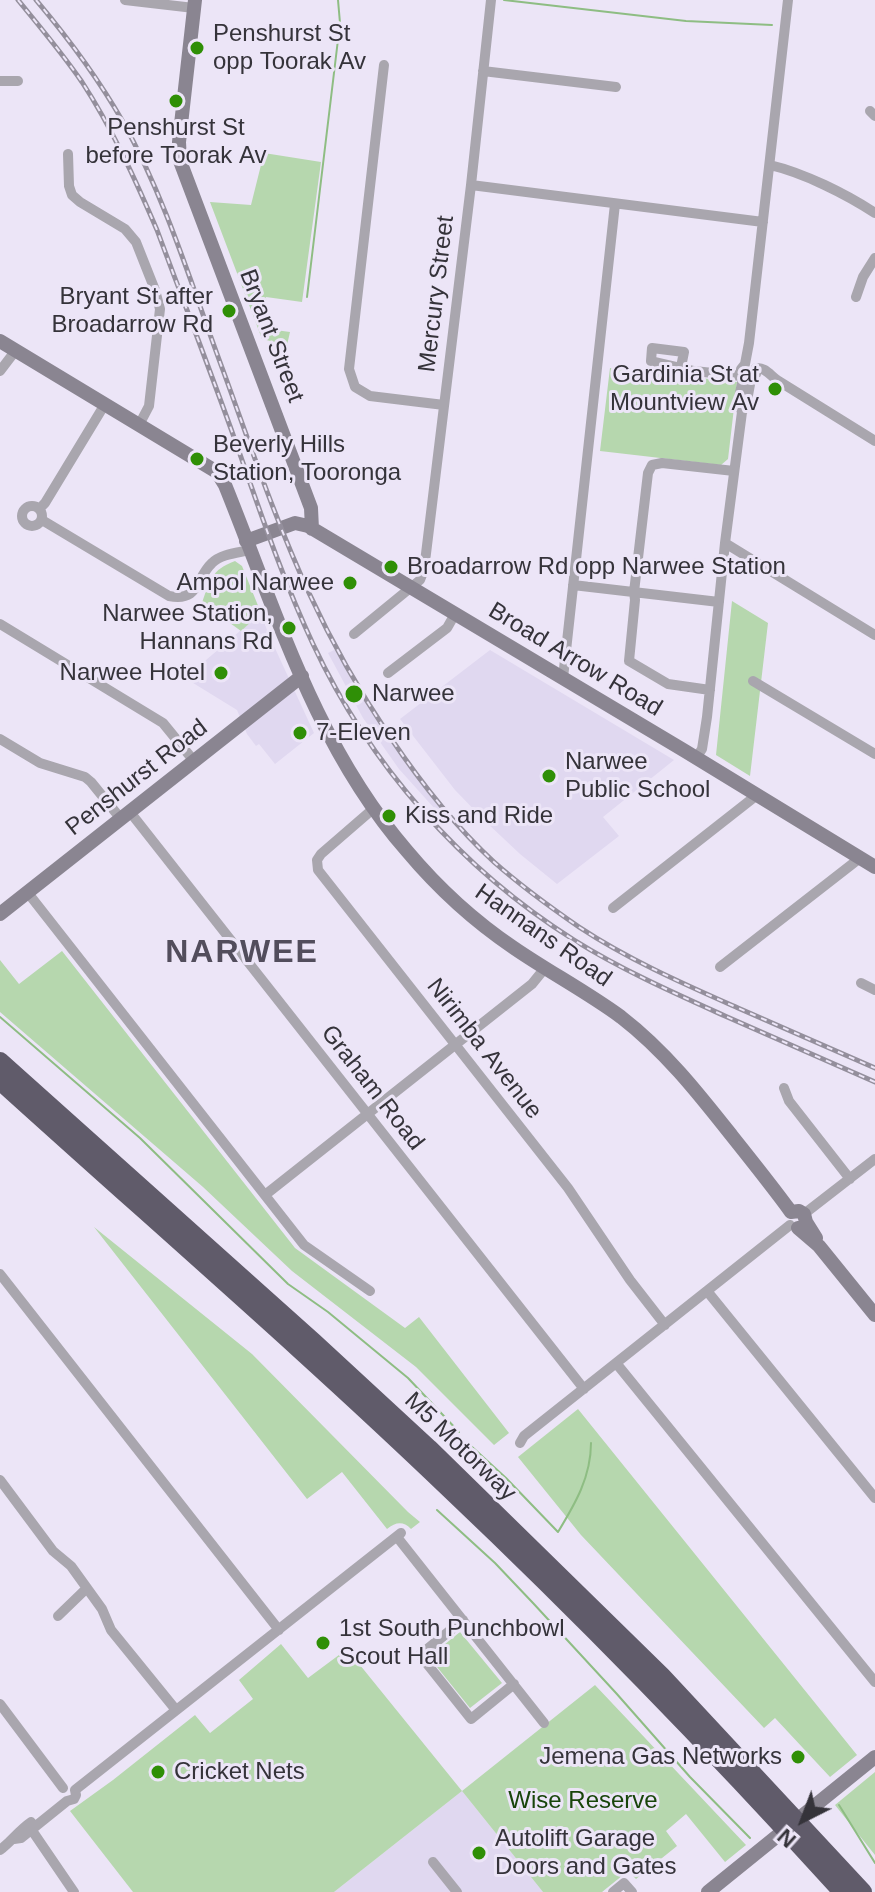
<!DOCTYPE html>
<html>
<head>
<meta charset="utf-8">
<style>
	body { margin:0 }
	#map { position:relative; width:875px; height:1892px; overflow:hidden; background:#ece5f7; font-family:Helvetica,sans-serif }
	canvas { display:block }
	.north { position:absolute; left:763px; top:1780px; width:80px; height:80px; -webkit-text-stroke:6px #ece5f7; paint-order:stroke; rotate:222deg; font-size:22px; font-weight:700; line-height:32px; text-align:center; color:#35333a }
	.north::after { content:''; display:block; margin:auto; width:28px; height:36px; background:#35333a; clip-path:polygon(50% 0,100% 100%,50% 72%,0 100%) }
</style>
</head>
<body>
<div id="map">
<canvas width="875" height="1892"></canvas>
<div class="north">N</div>
</div>
<script>
const ctx = document.querySelector('canvas').getContext('2d');
ctx.lineJoin = 'round';
function fill(path, color) { ctx.fillStyle = color; ctx.fill(path, 'evenodd'); }
function strokePath(path, color, width, dash) { ctx.strokeStyle = color; ctx.lineWidth = width; ctx.lineCap = dash ? 'butt' : 'round'; ctx.setLineDash(dash || []); ctx.stroke(path); }
function write(font, color, halo, rows, align = 'center') {
  ctx.font = font + ' Helvetica,sans-serif'; ctx.lineWidth = 6; ctx.setLineDash([]); ctx.textBaseline = 'middle'; ctx.strokeStyle = halo; ctx.fillStyle = color; for (const [text, x, y, turn = 0] of rows) {
    ctx.save(); ctx.translate(x, y); ctx.rotate((+turn || 0) * Math.PI / 180); ctx.textAlign = isNaN(turn) ? turn : align; if (halo) ctx.strokeText(text, 0, 0); ctx.fillText(text, 0, 0); ctx.restore();
  }
}
fill(new Path2D(`
	M261,613L268,633L314,733L275,764L259,744L256,746L247,734L237,710L185,678Z
	M336,649L353,679L396,746L419,780L447,816L444,819L399,769L363,718L328,653Z
	M490,650L674,760L603,817L619,836L557,884L520,854L486,822L455,790L400,719Z
	M462,1791L543,1892H334Z`), '#e0d8f0');
fill(new Path2D(`
	M264,153L321,162L302,302L266,297L268,329L290,332L287,345L262,339L210,202L251,205Z
	M610,368L737,382L728,459L721,465L600,451Z
	M235,561L242,566L261,613L241,631L202,603C210,580 211,570 235,561Z
	M732,601L768,623L750,776L716,755Z
	M62,951L295,1248L405,1328L419,1317L509,1433L494,1445L416,1367L292,1271L203,1187L0,1012V960L19,984Z
	M94,1227L252,1354L408,1512L420,1522L411,1529C403,1521 396,1522 387,1529L342,1472L307,1499Z
	M578,1409L857,1755L830,1777L775,1718L764,1728L581,1535L518,1457Z
	M460,1632L502,1683L470,1708L429,1657Z
	M281,1644L308,1678L347,1649L462,1791L595,1685L746,1845L725,1862L686,1814L666,1831L677,1846L636,1879L628,1871L602,1892H543L462,1791L334,1892H133L70,1811L113,1780L195,1715L210,1733L253,1699L239,1680Z
	M875,1772V1855L835,1805Z`), '#b6d7ae');
strokePath(new Path2D(`
	M504,0L686,21L772,25
	M307,297L340,23L338,0
	M0,1017L140,1138L288,1284L328,1312L408,1378L459,1432
	M471,1446L506,1478L558,1532C575,1504 591,1477 591,1443
	M437,1510L495,1563L533,1603L616,1693L690,1777L750,1838
	M839,1805L875,1863`), '#8ebd83', 2);
strokePath(new Path2D(`
	M125,0L194,8
	M384,65L349,369L355,387L370,396L444,405
	M483,71L616,87
	M0,81H18
	M870,111L875,116
	M68,154L69,186L72,195L80,202L125,229L136,242L155,290L160,309L149,406L139,425
	M770,165C804,173 846,194 875,213
	M471,185L763,222
	M856,297L863,277L875,258
	M681,367L684,352L652,348L651,361L694,371L741,376
	M756,368V374L751,379H746L741,374V369L745,364L749,343L788,0
	M756,368C765,367 770,375 777,380L875,441
	M0,371L16,350
	M742,412L738,403L743,378
	M22 516a10 10 0 1 1 20 0a10 10 0 1 1-20 0Z
	M39,509L45,503L105,404
	M42,520L169,596C200,602 195,579 212,563C221,554 237,553 250,550
	M725,543L875,635
	M573,585L719,602
	M0,624L163,723L194,761
	M354,634L420,580L424,570L471,185L491,0
	M388,673L447,628L455,614
	M563,678L615,204
	M753,681L875,754
	M710,690L668,684L629,661L635,600L634,592L648,473L652,465L662,463L734,471
	M0,739L40,763L85,777L91,782L121,819
	M696,758L702,749L707,717L725,543L742,412L746,406L751,379
	M373,809L321,854L317,860L318,870L568,1188L630,1280L665,1325
	M130,812L584,1389
	M28,893L304,1245L370,1291
	M613,908L757,795
	M720,967L860,858
	M861,983L875,990
	M784,1088L789,1101L850,1179
	M265,1195L532,984L545,968
	M804,1214L875,1159
	M0,1274L279,1630
	M707,1291L875,1498
	M616,1363L875,1682
	M520,1443L524,1436L790,1225
	M0,1480L53,1551L71,1566L102,1609L111,1630L176,1710
	M397,1537L544,1723
	M58,1616L87,1588
	M463,1620L420,1655L471,1719L514,1684
	M0,1704L63,1788
	M75,1790L401,1533
	M29,1826L74,1892
	M14,1839L21,1838L67,1801L74,1799L76,1795L75,1790
	M0,1850C12,1841 18,1831 31,1822
	M433,1862L457,1892
	M613,1892L624,1883L632,1892`), '#a9a6ae', 10);
strokePath(new Path2D(`
	M195,0L179,142L180,161L311,508L312,529
	M0,341L217,472L225,485C276,611 316,747 407,851C438,888 474,921 514,948C549,972 587,992 621,1017C665,1051 698,1093 732,1136C752,1161 772,1186 791,1212
	M246,541L295,523L308,526L685,751L875,867
	M0,914L302,676
	M791,1212L799,1211L804,1214L806,1222L816,1238
	M798,1228L819,1246L875,1315
	M708,1892L875,1757`), '#8a8591', 14);
strokePath(new Path2D(`
	M0,1061L314,1342L429,1448L662,1676L863,1892
	M0,1081C150,1217 303,1349 449,1489C585,1618 716,1753 842,1892`), '#605b6a', 18);
const rail = new Path2D(`
	M18,0C40,27 62,53 82,82C112,128 135,179 157,230C183,300 210,370 235,440C259,508 282,578 313,644C369,764 461,869 574,940C622,970 674,993 725,1016C775,1038 825,1060 875,1082
	M36,0C68,38 98,78 123,122C167,201 193,290 224,373C251,447 276,522 309,593C351,684 420,794 494,862C521,886 550,907 579,927C629,960 684,984 738,1008C784,1028 829,1048 875,1068`);
strokePath(rail, '#948f9c', 5);
strokePath(rail, '#ece5f7', 2, [6]);
for (const [x, y, r, color] of [
	[197,48,8,"#2f8f06"],
	[176,101,8,"#2f8f06"],
	[229,311,8,"#2f8f06"],
	[775,389,8,"#2f8f06"],
	[197,459,8,"#2f8f06"],
	[391,567,8,"#2f8f06"],
	[350,583,8,"#2f8f06"],
	[289,628,8,"#2f8f06"],
	[221,673,8,"#2f8f06"],
	[354,694,10,"#2f8f06"],
	[300,733,8,"#2f8f06"],
	[549,776,8,"#2f8f06"],
	[389,816,8,"#2f8f06"],
	[323,1643,8,"#2f8f06"],
	[798,1757,8,"#2f8f06"],
	[158,1772,8,"#2f8f06"],
	[479,1853,8,"#2f8f06"]
]) { const dot = new Path2D(); dot.arc(x, y, r, 0, 2 * Math.PI); ctx.fillStyle = color; ctx.fill(dot); strokePath(dot, '#ece5f7', 3); }
write('24px', '#35333a', '#ece5f7', [
	["Penshurst St",213,34],
	["opp Toorak Av",213,62],
	["Penshurst St",176,128,"center"],
	["before Toorak Av",176,156,"center"],
	["Bryant St after",213,297,"right"],
	["Broadarrow Rd",213,325,"right"],
	["Gardinia St at",759,375,"right"],
	["Mountview Av",759,403,"right"],
	["Beverly Hills",213,445],
	["Station, Tooronga",213,473],
	["Broadarrow Rd opp Narwee Station",407,567],
	["Ampol Narwee",334,583,"right"],
	["Narwee Station,",273,614,"right"],
	["Hannans Rd",273,642,"right"],
	["Narwee Hotel",205,673,"right"],
	["Narwee",372,694],
	["7-Eleven",316,733],
	["Narwee",565,762],
	["Public School",565,790],
	["Kiss and Ride",405,816],
	["1st South Punchbowl",339,1629],
	["Scout Hall",339,1657],
	["Jemena Gas Networks",782,1757,"right"],
	["Cricket Nets",174,1772],
	["Autolift Garage",495,1839],
	["Doors and Gates",495,1867]
], 'left');
write('24px', '#35333a', '#ece5f7', [
	["Mercury Street",437,294,-83],
	["Bryant Street",271,336,69],
	["Broad Arrow Road",575,660,31],
	["Penshurst Road",137,778,-38],
	["Hannans Road",543,936,35],
	["Nirimba Avenue",484,1049,52],
	["Graham Road",372,1088,52],
	["M5 Motorway",460,1447,44]
]);
write('24px', '#18450a', '#ece5f7', [
	["Wise Reserve",583,1801]
]);
ctx.letterSpacing = '2px';
write('bold 32px', '#524d5c', '#ece5f7', [
	["NARWEE",242,953]
]);
ctx.letterSpacing = '0px';
</script>
</body>
</html>
